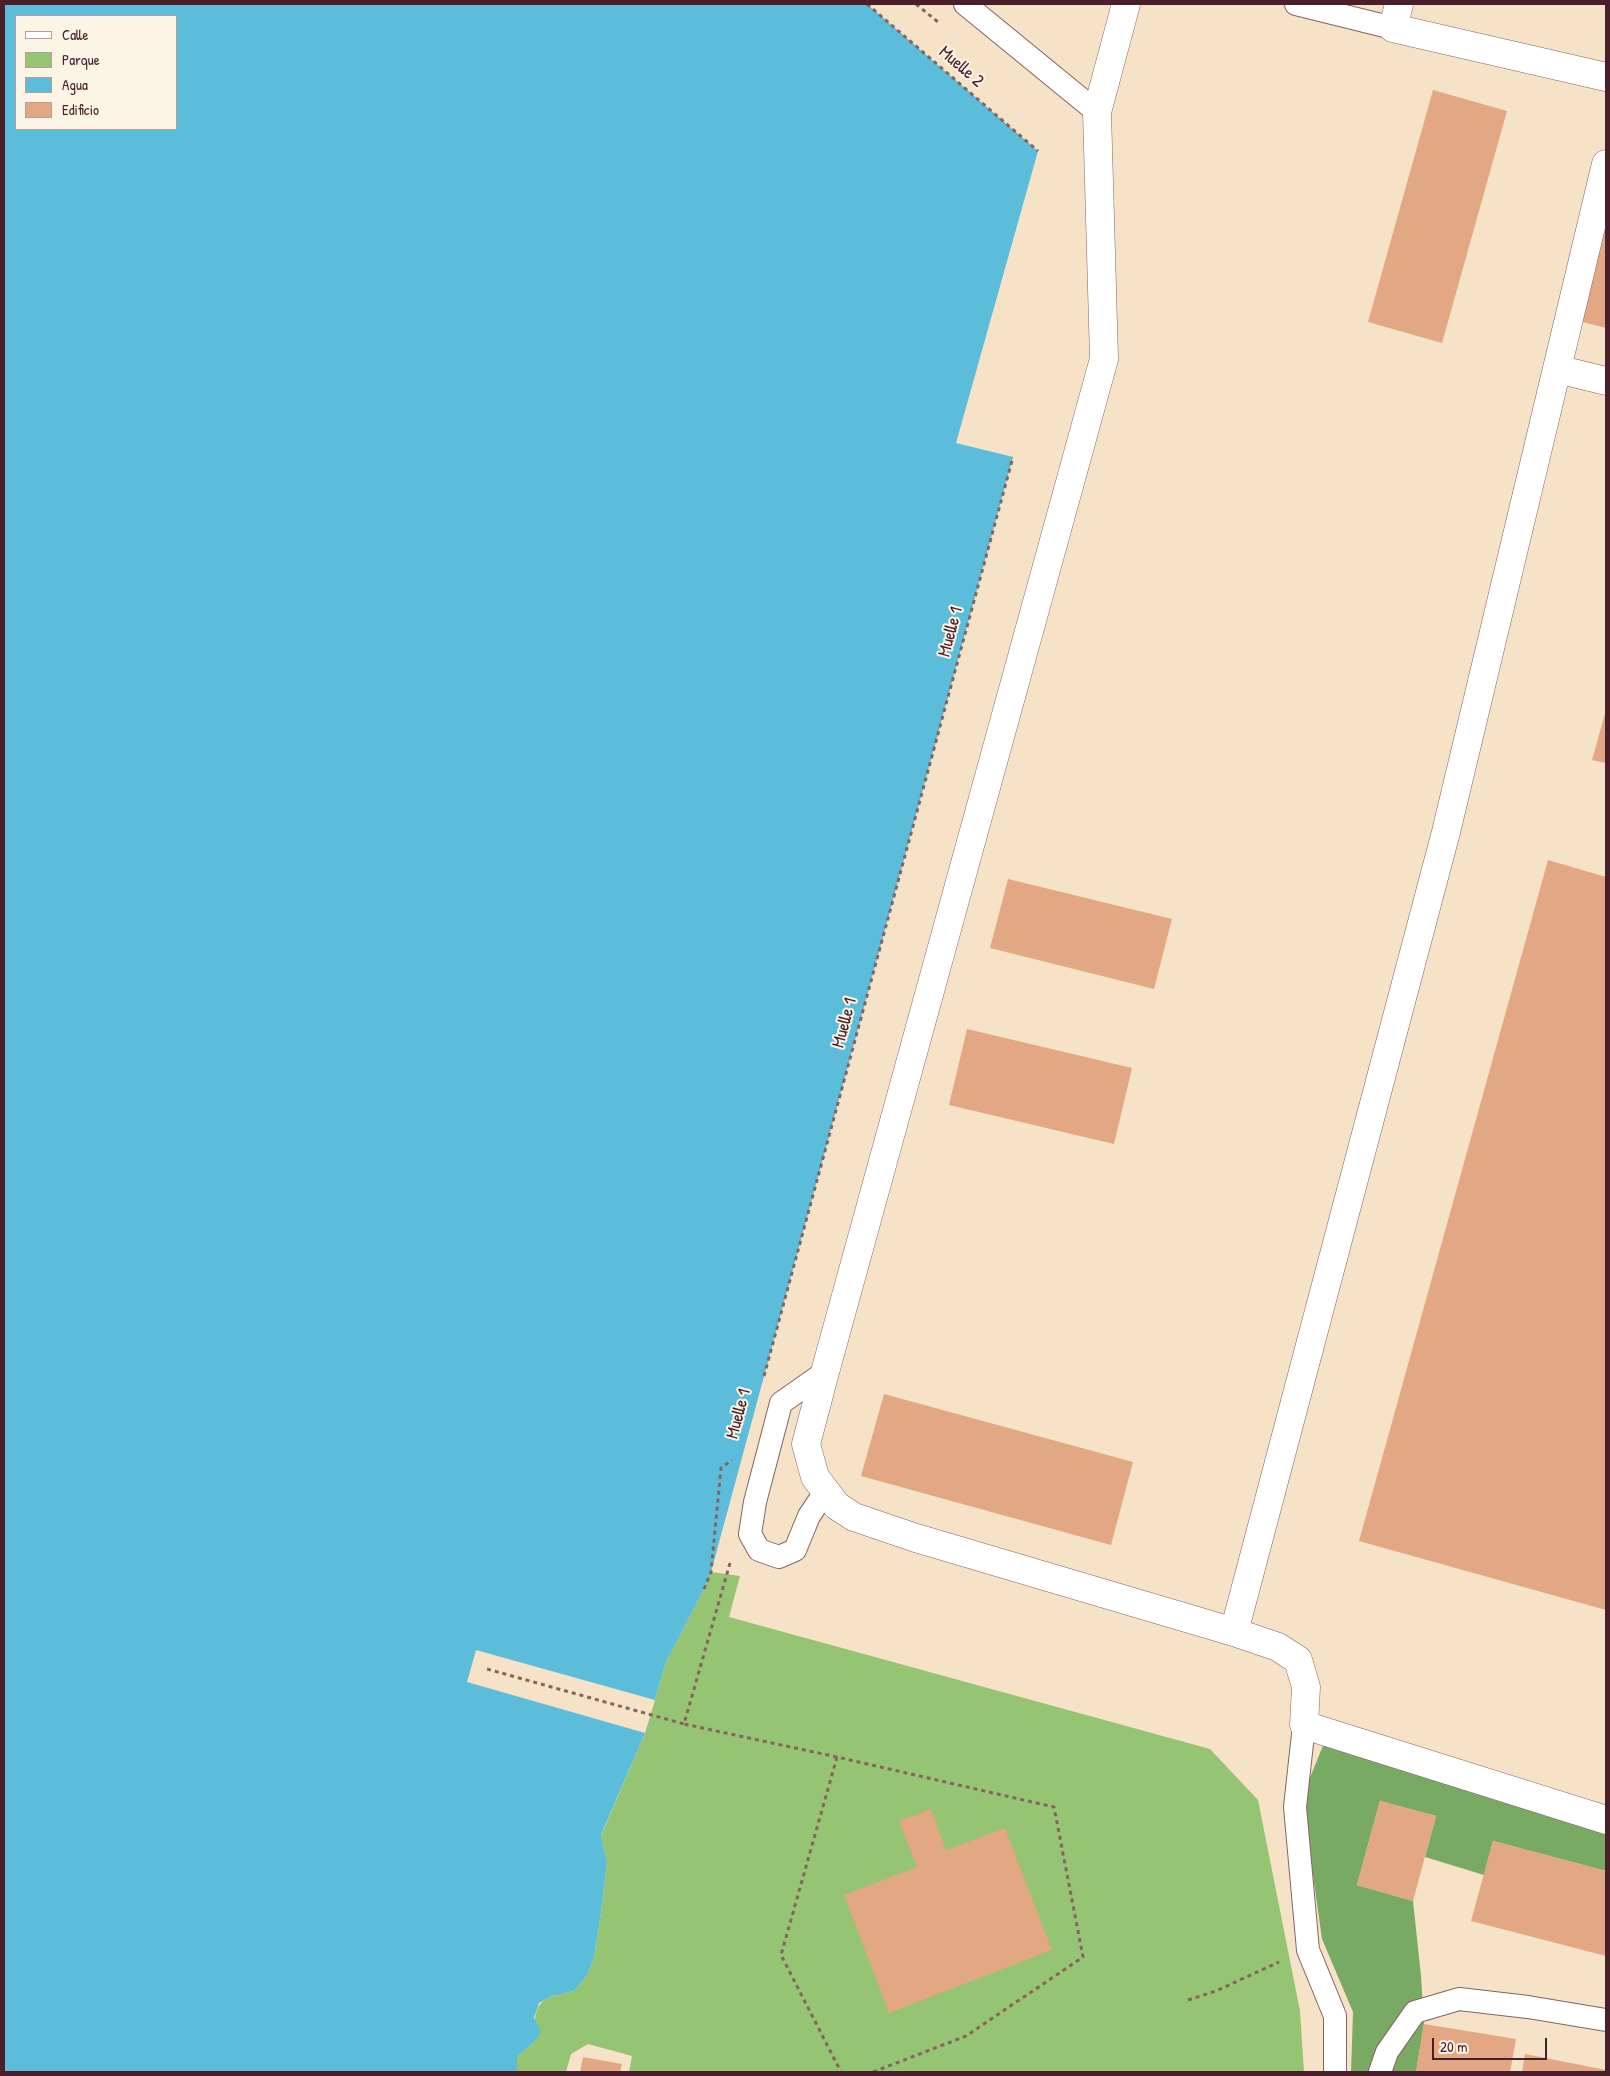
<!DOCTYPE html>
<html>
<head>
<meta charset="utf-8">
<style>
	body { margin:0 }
	#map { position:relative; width:1610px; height:2076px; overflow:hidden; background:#f6e2c6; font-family:"Patrick Hand",sans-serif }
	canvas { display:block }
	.frame { position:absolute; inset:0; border:5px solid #4a1f2b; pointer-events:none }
	.legend { position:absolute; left:15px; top:15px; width:162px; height:115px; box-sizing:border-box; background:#fcf5e5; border:1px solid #b59f9b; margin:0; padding:6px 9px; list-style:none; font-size:15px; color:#4a1f2b }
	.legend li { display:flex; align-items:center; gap:10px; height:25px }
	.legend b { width:25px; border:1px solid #b59f9b }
	.scale { position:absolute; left:1432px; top:2038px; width:115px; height:22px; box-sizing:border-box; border:2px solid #4a1f2b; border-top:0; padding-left:6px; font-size:15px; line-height:18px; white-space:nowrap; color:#4a1f2b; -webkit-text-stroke:4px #fcf5e5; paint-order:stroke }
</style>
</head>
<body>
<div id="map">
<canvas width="1610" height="2076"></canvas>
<div class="frame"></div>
<ul class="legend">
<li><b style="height:6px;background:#fff"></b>Calle</li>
<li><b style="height:14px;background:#95c472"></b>Parque</li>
<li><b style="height:14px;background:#5bbdda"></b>Agua</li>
<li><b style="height:14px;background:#e2a783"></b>Edificio</li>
</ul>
<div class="scale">20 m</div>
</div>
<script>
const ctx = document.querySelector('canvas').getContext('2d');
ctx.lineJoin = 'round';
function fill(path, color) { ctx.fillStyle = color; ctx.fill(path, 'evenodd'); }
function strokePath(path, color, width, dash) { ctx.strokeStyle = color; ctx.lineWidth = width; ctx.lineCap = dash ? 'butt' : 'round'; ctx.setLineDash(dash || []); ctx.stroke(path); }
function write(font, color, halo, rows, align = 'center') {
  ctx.font = font + ' "Patrick Hand",sans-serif'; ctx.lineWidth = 4; ctx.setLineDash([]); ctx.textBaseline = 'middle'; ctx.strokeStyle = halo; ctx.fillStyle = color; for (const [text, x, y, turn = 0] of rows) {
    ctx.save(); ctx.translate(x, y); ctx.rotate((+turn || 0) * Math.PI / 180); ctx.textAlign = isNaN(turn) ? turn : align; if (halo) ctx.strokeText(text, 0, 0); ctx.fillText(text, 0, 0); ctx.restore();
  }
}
fill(new Path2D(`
	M711,1572L740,1576L729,1617L1210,1749L1258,1800L1300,2011L1304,2072H629L632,2056L588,2044L571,2054L566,2072H517V2057L534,2042C535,2004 535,1998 574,1991L587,1975L594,1957L601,1913L607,1863L601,1836L645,1733L666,1662L704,1589Z`), '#95c472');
fill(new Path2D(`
	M1327,1736L1606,1813V1871L1493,1841L1484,1875L1425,1857L1436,1816L1380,1801L1357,1885L1413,1901L1421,1976L1424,2024L1416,2072H1351L1353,2012L1322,1939L1302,1797Z`), '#78aa64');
fill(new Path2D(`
	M4,4H867L1038,151L956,443L1013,457L711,1572L704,1589L666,1662L645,1733L601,1835L607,1863L601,1913L594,1957L587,1975L574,1991L552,1996L539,2003L534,2018L541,2032L534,2042L517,2057V2072H4ZM16,16H176V129H16Z`), '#5bbdda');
fill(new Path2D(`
	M476,1650L655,1700L645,1733L467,1682Z`), '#f6e2c6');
fill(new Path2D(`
	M1433,90L1507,111L1442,343L1368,322Z
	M1606,226V328L1579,321Z
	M1606,710V763L1592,760Z
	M1548,860L1606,877V1610L1359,1541Z
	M1008,879L1172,919L1154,989L990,948Z
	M967,1029L1132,1068L1114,1144L949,1105Z
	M884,1394L1133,1462L1111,1545L861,1476Z
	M1380,1801L1436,1816L1413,1901L1357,1885Z
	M931,1809L946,1850L1005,1828L1052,1950L889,2013L844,1895L917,1867L899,1821Z
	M1493,1841L1606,1871V1956L1471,1921Z
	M1424,2024L1516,2039L1510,2072H1416Z
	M1525,2054L1606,2070V2072H1522Z
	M583,2057L622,2064L620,2072H580Z`), '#e2a783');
const lane = new Path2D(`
	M965,4L1097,112
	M1296,4L1393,28
	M825,1372L781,1403L755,1502L750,1534L759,1550L779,1557L795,1550L809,1516L825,1492
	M1304,1725L1295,1807L1308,1950L1335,2016V2072
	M1380,2072L1387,2052L1415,2012L1459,1999L1528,2007L1606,2020`);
const street = new Path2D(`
	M1126,4L1097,112L1104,359L825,1372L806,1444L815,1477L837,1506L854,1517L916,1538L1234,1632L1278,1647L1298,1660L1306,1687L1304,1725L1606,1820
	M1399,4L1393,28L1606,77
	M1557,369L1606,381
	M1234,1632L1446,832L1606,164`);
strokePath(lane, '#866361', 24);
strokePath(street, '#866361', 29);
strokePath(new Path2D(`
	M867,4L1038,151
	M916,4L938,22
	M764,1376L1013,457
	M730,1563L684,1724L837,1757L1054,1807L1083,1957L966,2036L873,2072
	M704,1589L711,1572L721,1468L732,1460
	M487,1669L684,1724
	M837,1757L781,1955L841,2072
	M1188,2000L1216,1991L1279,1962`), '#866361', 3, [4, 4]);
strokePath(lane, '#fff', 22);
strokePath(street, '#fff', 28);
write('18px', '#4a1f2b', '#fcf5e5', [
	["Muelle 2",961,67,41],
	["Muelle 1",951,632,-75],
	["Muelle 1",845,1023,-75],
	["Muelle 1",739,1414,-75]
]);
</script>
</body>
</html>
